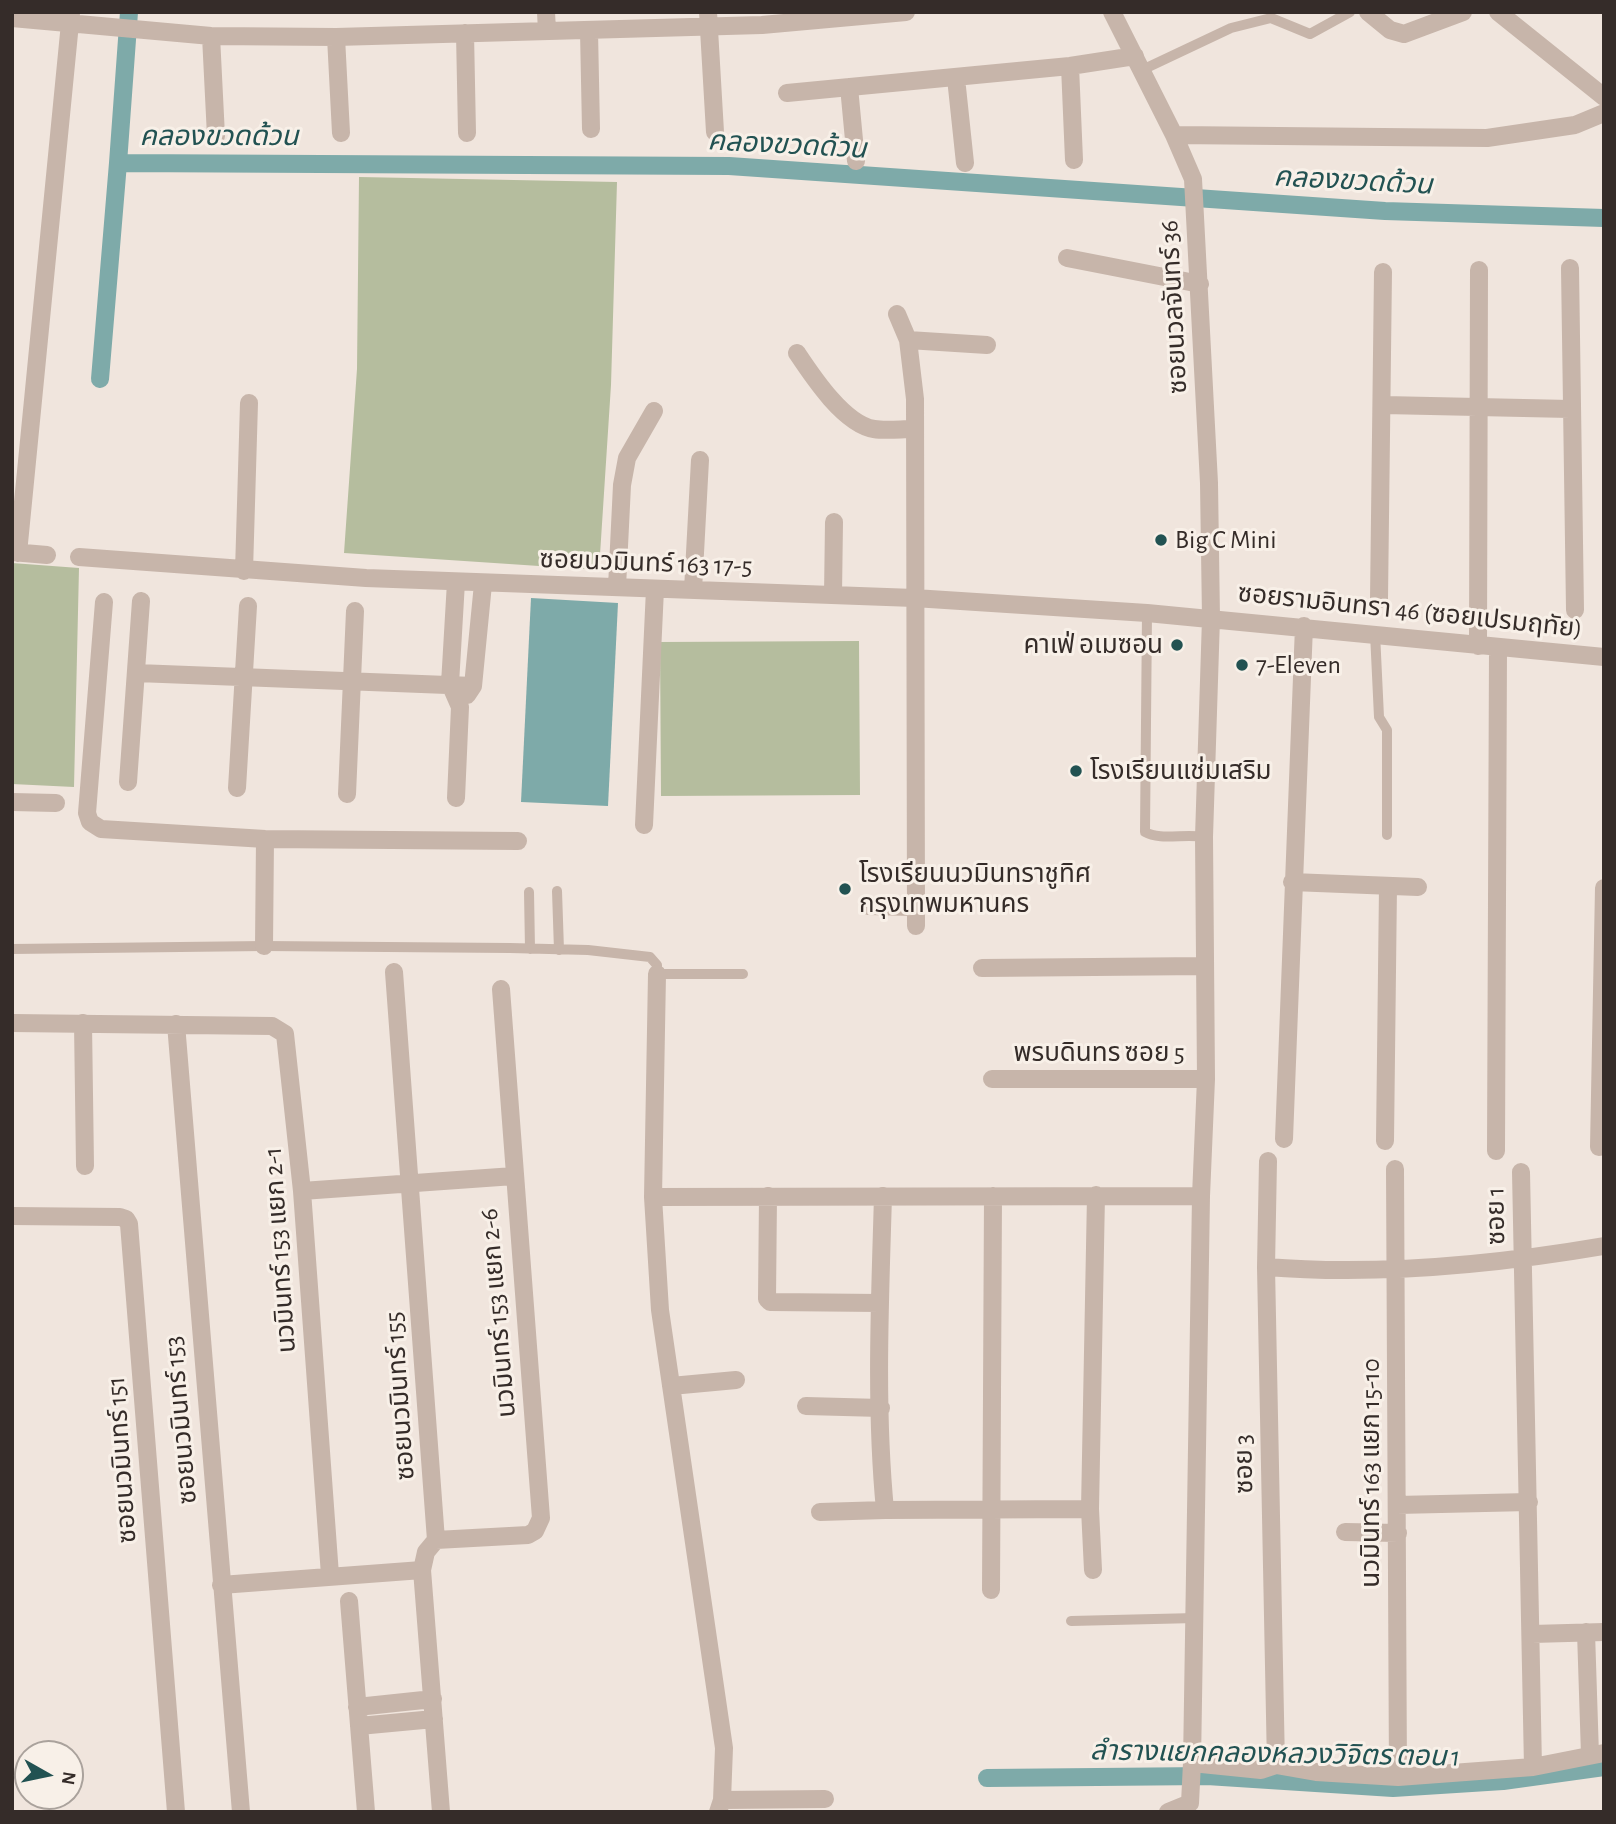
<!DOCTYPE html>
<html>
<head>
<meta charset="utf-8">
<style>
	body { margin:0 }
	#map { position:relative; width:1616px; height:1824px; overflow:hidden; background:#f0e5dd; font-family:"Alegreya Sans",sans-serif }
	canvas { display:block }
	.frame { position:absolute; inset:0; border:14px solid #352c29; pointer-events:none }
	.north { position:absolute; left:14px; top:1740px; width:70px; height:70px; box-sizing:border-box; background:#f8f0e8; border:2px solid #aaa29c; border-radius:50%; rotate:99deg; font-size:19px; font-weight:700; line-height:28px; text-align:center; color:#352c29 }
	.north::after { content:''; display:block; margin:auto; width:24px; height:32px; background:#225252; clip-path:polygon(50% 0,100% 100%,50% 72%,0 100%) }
</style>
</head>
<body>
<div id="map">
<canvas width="1616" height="1824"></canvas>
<div class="frame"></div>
<div class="north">N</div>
</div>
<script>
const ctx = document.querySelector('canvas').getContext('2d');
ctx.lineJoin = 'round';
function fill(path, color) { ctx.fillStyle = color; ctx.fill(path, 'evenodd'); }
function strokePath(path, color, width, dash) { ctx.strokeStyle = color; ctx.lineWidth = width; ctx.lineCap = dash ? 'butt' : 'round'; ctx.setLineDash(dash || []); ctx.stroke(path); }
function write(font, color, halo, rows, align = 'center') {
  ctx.font = font + ' "Alegreya Sans","Noto Sans Thai",sans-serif'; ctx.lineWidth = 6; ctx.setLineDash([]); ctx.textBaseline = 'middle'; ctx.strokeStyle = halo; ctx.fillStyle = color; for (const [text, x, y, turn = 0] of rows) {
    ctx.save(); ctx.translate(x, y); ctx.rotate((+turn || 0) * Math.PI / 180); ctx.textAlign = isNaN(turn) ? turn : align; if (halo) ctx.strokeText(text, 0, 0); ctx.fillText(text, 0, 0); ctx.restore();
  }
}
fill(new Path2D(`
	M359,177L617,182L611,385L599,570L344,553L357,369Z
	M12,563L79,568L74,787L12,784Z
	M859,641L860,795L661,796L660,642Z`), '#b5bd9e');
fill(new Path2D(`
	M531,598L618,603L608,806L521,802Z`), '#7eaaa9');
strokePath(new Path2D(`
	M129,12L118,163L729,166L1385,211L1604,218
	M100,379L118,163
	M987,1778L1207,1776L1393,1788L1503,1781L1604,1767`), '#7eaaa9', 18);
strokePath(new Path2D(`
	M1142,70L1231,28L1271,18L1310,34L1350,12
	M1147,613L1145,832C1160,841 1186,833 1204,837
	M1375,633L1379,717L1387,730V835
	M557,891L559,950
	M529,892L530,949
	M12,949L264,946L510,948L588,950L650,957L657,965V974H743
	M1071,1621L1196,1618`), '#c7b5aa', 10);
strokePath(new Path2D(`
	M546,12L547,31
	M708,12L715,132
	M1112,12L1174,135L1193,179L1209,483L1211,618L1204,837L1206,1079L1201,1196L1192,1763L1190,1803L1168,1812
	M1368,12L1390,30L1404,34L1463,12
	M1498,12L1604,97
	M12,18L211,36L336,37L762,25L906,12
	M589,31L591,129
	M465,33L467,133
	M211,36L216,136
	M336,37L341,133
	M1070,66L1074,160
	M956,78L965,163
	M849,87L856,161
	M787,93L1070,66L1135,56
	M1174,135L1487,138L1575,125L1604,113
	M1067,258L1200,284
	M1570,268L1575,610
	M897,314L908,340L915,399L916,926
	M908,340L987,345
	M797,353C813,377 844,424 874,429C886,431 901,429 913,429
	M1384,405L1570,409
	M12,552L47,555
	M18,553L71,13
	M79,557L366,578L914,598L1147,613L1604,657
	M244,571L249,403
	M456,582L450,684L460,707L456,798
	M617,587L622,485L627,458L654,411
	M693,590L700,460
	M833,595L834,522
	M1379,599L1383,272
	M104,602L87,813L90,822L101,829L265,839L518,841
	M1478,646L1479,270
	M137,673L473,686
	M467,695L473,686L483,584
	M128,782L141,601
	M237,788L248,606
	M347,794L355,611
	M12,802L56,803
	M644,825L655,589
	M1292,882L1418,887
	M868,906L914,907
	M264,946L265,839
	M982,968L1205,966
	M394,972L436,1540L426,1552L422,1570L441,1812
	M657,974L653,1197L660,1310L724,1748L722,1800L718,1812
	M12,1023L272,1026L285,1034L302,1191L330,1575
	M83,1023L85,1166
	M176,1024L241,1812
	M992,1079H1206
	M1284,1139L1304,626
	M1385,1141L1388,886
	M1599,1147L1604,888
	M1496,1151L1498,649
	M1268,1161L1266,1267L1276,1765
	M1395,1169L1398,1777
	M1521,1172L1533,1767
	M302,1191L514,1176
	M768,1196L767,1299L770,1302L880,1303
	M653,1197L1201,1196
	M12,1216L120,1217L126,1219L129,1224L176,1812
	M1266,1267C1378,1276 1493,1265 1604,1246
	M671,1386L736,1380
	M806,1406L881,1408
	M1397,1505L1529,1502
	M885,1510L1090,1509
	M820,1512L885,1510C875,1406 880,1300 883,1196
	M1345,1532L1398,1533
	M436,1540L528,1535L535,1531L541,1518L501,989
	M1093,1570L1090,1509L1096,1195
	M221,1585L422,1570
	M991,1590L993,1196
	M349,1601L366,1812
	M1586,1632L1590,1755
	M1532,1634L1604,1632
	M357,1707L433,1699
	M359,1726L434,1719
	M1192,1763L1261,1770L1276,1765L1316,1772L1398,1777L1533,1767L1604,1753
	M722,1800L825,1799`), '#c7b5aa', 18);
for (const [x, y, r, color] of [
	[1161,540,7,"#225252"],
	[1177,645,7,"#225252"],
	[1242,665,7,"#225252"],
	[1076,771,7,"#225252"],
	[845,889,7,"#225252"]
]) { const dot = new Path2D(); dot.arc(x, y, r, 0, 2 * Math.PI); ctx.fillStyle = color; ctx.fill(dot); strokePath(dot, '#f8f0e8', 2.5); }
write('26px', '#352c29', '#f8f0e8', [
	["ซอยนวลจันทร์ 36",1174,307,-93],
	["ซอยนวมินทร์ 163 17-5",646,563,2],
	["ซอยรามอินทรา 46 (ซอยเปรมฤทัย)",1410,611,6],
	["พรบดินทร ซอย 5",1099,1053],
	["ซอย 1",1496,1216,-91],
	["นวมินทร์ 153 แยก 2-1",280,1250,-94],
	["นวมินทร์ 153 แยก 2-6",498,1313,-95],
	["ซอยนวมินทร์ 155",400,1396,-94],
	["ซอยนวมินทร์ 153",181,1420,-95],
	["ซอยนวมินทร์ 151",122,1460,-94],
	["ซอย 3",1244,1464,-91],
	["นวมินทร์ 163 แยก 15-10",1371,1473,-90]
]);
write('26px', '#352c29', '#f8f0e8', [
	["Big C Mini",1175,540],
	["คาเฟ่ อเมซอน",1163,645,"right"],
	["7-Eleven",1256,665],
	["โรงเรียนแช่มเสริม",1090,771],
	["โรงเรียนนวมินทราชูทิศ",859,874],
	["กรุงเทพมหานคร",859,904]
], 'left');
write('italic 28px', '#225252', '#f8f0e8', [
	["คลองขวดด้วน",219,137],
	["คลองขวดด้วน",787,145,3],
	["คลองขวดด้วน",1353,181,3],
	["ลำรางแยกคลองหลวงวิจิตร ตอน 1",1275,1754,1]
]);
</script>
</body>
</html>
